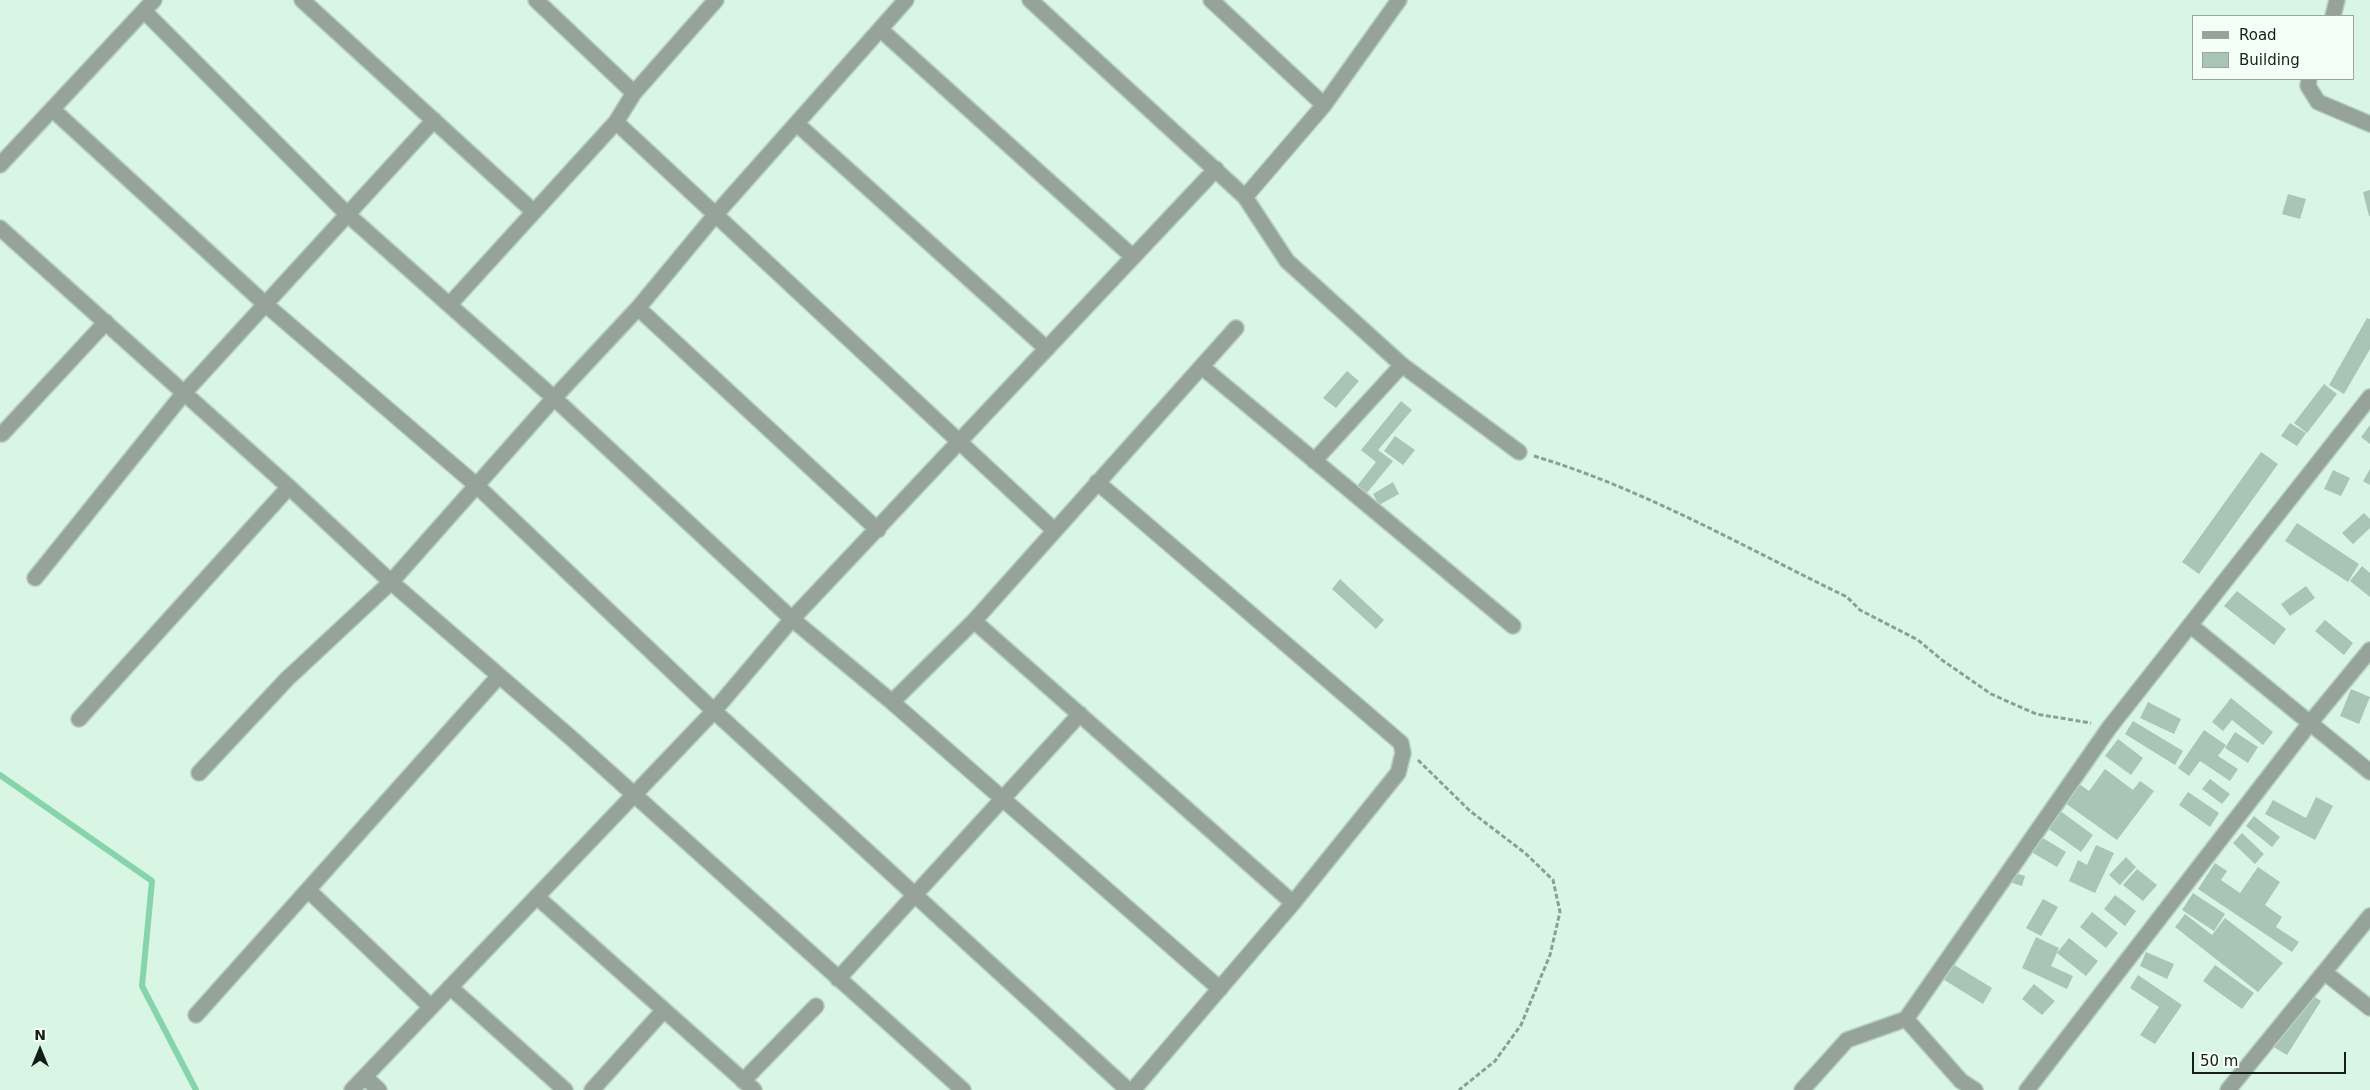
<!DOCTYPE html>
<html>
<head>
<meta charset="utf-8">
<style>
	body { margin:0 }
	#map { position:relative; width:2370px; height:1090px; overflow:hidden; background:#d9f6e5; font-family:"DejaVu Sans",sans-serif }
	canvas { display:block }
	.legend { position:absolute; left:2192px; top:15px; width:162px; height:65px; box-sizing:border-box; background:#f3fff7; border:1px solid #9aa59e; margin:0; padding:6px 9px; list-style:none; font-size:15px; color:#151f19 }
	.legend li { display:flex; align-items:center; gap:10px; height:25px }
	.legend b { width:25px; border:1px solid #9aa59e }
	.north { position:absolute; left:15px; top:1025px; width:50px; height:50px; -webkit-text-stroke:4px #f3fff7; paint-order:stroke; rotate:0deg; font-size:14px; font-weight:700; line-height:20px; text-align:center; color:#151f19 }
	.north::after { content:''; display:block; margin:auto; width:18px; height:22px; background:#151f19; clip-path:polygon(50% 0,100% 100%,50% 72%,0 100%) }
	.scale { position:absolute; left:2192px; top:1052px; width:154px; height:22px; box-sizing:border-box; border:2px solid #151f19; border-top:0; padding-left:6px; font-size:15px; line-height:18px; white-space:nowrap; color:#151f19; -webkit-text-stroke:4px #f3fff7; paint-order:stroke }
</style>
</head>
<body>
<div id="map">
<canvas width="2370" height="1090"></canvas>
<ul class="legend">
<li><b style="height:6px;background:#96a39b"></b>Road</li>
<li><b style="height:14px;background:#a9c5b4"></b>Building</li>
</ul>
<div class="north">N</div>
<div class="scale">50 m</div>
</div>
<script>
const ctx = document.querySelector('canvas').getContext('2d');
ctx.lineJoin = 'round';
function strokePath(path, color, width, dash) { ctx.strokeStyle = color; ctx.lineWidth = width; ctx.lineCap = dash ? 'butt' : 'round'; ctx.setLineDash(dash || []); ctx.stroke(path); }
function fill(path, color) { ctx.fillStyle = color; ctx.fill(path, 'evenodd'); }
strokePath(new Path2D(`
	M0,775L152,881L142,986L196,1090`), '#86d4a9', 6);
fill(new Path2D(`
	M2370,190V216H2369L2363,192Z
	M2288,194L2306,199L2300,219L2282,214Z
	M2367,318L2370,319V349L2344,394L2329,385Z
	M1347,371L1359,381L1336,408L1323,398Z
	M2324,384L2337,394L2307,433L2294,423Z
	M1401,401L1412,410L1378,450L1393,461L1366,494L1357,486L1376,462L1361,450Z
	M2290,423L2306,433L2297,446L2281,436Z
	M2370,425V444L2361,437Z
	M1395,436L1415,450L1403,465L1384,451Z
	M2261,452L2278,464L2199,574L2182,562Z
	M2370,469V485L2363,481Z
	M2333,470L2350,478L2341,496L2324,489Z
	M1393,482L1399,494L1379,505L1373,494Z
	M2364,513L2370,519V528L2353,544L2342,533Z
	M2297,523L2359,564L2348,582L2285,541Z
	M2362,566L2370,573V597L2350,581Z
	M1340,579L1384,620L1376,629L1332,589Z
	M2306,586L2315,598L2290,616L2281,604Z
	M2237,591L2286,629L2274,645L2224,606Z
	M2325,620L2353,643L2344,655L2315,631Z
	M2351,689L2370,697L2359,724L2340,716Z
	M2231,698L2273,732L2263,745L2232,720L2223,731L2212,722Z
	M2148,702L2181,719L2174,734L2140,718Z
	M2133,721L2183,751L2175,765L2125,734Z
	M2204,730L2226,745L2218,756L2238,769L2230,781L2200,761L2189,776L2178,768Z
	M2235,732L2258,747L2248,763L2225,748Z
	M2118,739L2143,758L2131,775L2105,756Z
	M2105,769L2133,790L2140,781L2154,791L2117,840L2065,803L2079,784L2089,791Z
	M2210,779L2230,794L2222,804L2202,789Z
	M2188,792L2219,813L2210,827L2179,805Z
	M2316,797L2333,806L2315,840L2265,814L2273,800L2306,818Z
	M2059,810L2093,835L2081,852L2046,827Z
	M2254,816L2280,837L2272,847L2246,826Z
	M2242,833L2264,854L2255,864L2233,843Z
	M2038,835L2066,852L2057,867L2028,850Z
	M2096,845L2114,853L2095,893L2069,881L2078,860L2087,865Z
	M2126,857L2136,867L2120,885L2109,875Z
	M2215,863L2227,871L2221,880L2240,893L2258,867L2280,882L2265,905L2282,917L2276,927L2299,942L2292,952L2198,889Z
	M2137,869L2157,885L2143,901L2123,885Z
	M2009,871L2025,876L2022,886L2006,881Z
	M2193,893L2225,914L2214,931L2182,910Z
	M2115,895L2136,911L2125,926L2104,909Z
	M2043,899L2058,907L2041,936L2026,928Z
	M2092,912L2118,933L2106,948L2080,927Z
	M2185,914L2212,935L2225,918L2283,963L2258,992L2175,927Z
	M2036,937L2059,948L2051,966L2073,976L2067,989L2022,968Z
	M2069,938L2098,961L2086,976L2057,953Z
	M2146,952L2174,964L2167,979L2140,966Z
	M1943,958L1992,988L1983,1004L1933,973Z
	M2215,965L2254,993L2242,1009L2203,981Z
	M2138,975L2182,1005L2155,1044L2140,1035L2159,1007L2130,988Z
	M2034,984L2055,1001L2042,1015L2022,999Z
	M2307,992L2321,1001L2287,1055L2272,1046Z`), '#a9c5b4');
const minor = new Path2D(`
	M302,0L534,212
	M536,0L634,93
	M1030,0L1245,197L1324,105
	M1211,0L1324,105L1399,0
	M144,11L347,214L554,398L792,619L892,702L1220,989
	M2333,16L2337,0
	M881,30L1133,257
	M2309,79L2308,86L2318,102L2370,124
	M52,109L265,304L476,485L714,711L1128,1090
	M616,122L1054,530
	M797,124L1047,349
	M0,165L154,0
	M1245,197L1287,261L1402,365L1519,452
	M0,228L289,487L391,582L570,737L963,1090
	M450,304L616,122L634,93L716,0
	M638,308L878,530
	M1202,367L1513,626
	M2,434L106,322
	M1314,461L1402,365
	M35,578L184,393L434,120
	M974,621L1293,903L1398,773L1403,753L1401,743L1097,482
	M2190,625L2370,772
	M892,702L974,621L1236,328
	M79,719L289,487
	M199,773L287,679L391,582L554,398L638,308L716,214L906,0
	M308,890L431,1007
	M537,897L754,1090
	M2324,972L2370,1008
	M838,979L1080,714
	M450,987L565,1090
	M196,1015L499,676
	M1906,1019L1961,1081L1975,1090
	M365,1077L379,1090
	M743,1081L816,1006
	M352,1090L714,711L792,619L1216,169
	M592,1090L664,1010
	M1133,1090L1293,903
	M1802,1090L1847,1040L1906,1019L2109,728L2370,397
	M2027,1090L2310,723L2370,650
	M2228,1090L2370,916`);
strokePath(minor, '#b6cfc0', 18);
strokePath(new Path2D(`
	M1534,456C1644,489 1744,547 1847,597L1860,610L1918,640L1942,660L1991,694L2036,714L2091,723
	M1418,760L1470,811L1525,853L1553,880L1560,912L1550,955L1521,1025L1495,1061L1459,1090`), '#8aa093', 3, [5, 2.5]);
strokePath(minor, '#96a39b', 15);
</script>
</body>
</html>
